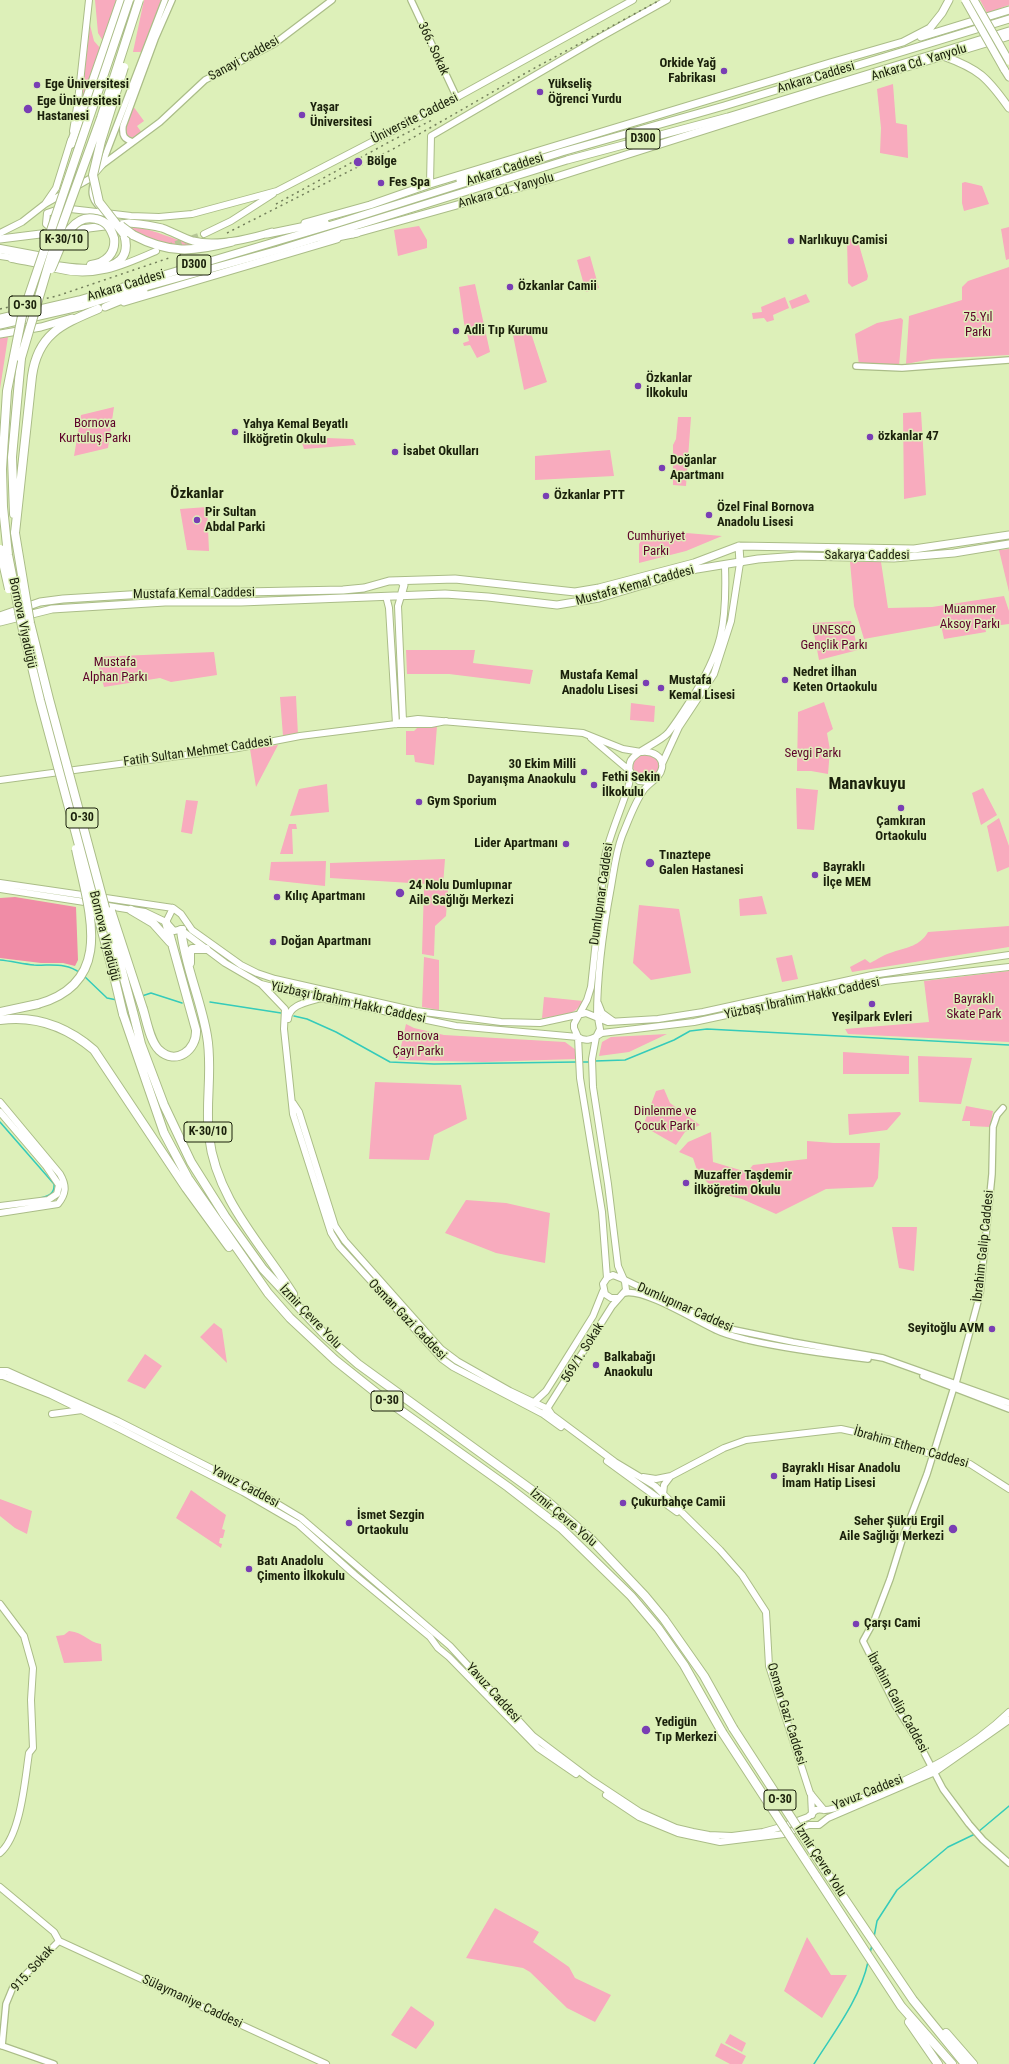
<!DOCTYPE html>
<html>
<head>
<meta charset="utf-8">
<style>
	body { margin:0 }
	canvas { display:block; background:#ddf0b9 }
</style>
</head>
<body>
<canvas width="1009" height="2064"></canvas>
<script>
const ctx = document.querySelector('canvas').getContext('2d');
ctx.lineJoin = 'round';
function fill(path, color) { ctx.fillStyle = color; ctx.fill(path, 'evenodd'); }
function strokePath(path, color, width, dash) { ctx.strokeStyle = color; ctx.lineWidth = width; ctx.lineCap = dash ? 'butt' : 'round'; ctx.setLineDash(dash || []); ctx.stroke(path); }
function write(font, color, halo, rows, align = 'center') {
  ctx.font = font + ' "Roboto Condensed",sans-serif'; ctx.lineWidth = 3; ctx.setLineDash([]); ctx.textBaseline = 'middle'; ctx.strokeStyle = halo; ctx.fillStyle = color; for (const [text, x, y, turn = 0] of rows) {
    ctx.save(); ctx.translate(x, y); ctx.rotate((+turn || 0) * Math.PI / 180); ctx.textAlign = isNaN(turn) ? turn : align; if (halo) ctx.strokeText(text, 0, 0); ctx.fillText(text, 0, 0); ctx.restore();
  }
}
fill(new Path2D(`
	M95,0H116L103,41L98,33Z
	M144,0H161L142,52H133Z
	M980,0H1009V5L987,13Z
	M90,25L94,41L101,49L81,107Z
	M893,84L896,123L907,125L908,158L880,153L881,128L877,89Z
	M133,106L144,121L137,126L142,133L134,138L128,136L125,131Z
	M965,182L982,186L989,204L964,211L962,203V183Z
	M419,226L427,240V248L398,256L394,230Z
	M131,227C156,228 178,244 204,245L183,249L137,235Z
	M1009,227V259L1006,260L1001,229Z
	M857,238L868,276L867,280L852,287L848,283L847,239Z
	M590,256L599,288L586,292L577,260Z
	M1009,267V355L932,359L906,364L909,316L962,300V287L968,281Z
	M475,284L490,352L477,358L470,345L464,346L463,343L469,341L464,323L459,287Z
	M806,294L810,302L792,309L789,301Z
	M785,297L789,308L773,315L774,320L767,322L764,318L753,319L752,313L762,312L761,307Z
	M901,318L903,320L899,366L859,365L855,334L877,323Z
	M530,330L547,382L524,390L513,335Z
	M8,337L0,389V338Z
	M114,407L108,448L74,456L81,415Z
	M921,412L926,495L904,499L903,413Z
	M678,417H691L686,486L673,485V445L676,439Z
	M300,437L353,439L356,445L304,449Z
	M610,450L614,476L535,480V456Z
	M207,507L209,551L187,550L180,509Z
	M663,531L722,536L686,551L639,563V544L647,532Z
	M1009,549V592L999,550Z
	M850,562H881L888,608L932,607L1004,596L1009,611V624L985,627L986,632L944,639L941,625L864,639L854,606Z
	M851,621L858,650L819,660L812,623Z
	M406,650H475L473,663L533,670L530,684L449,674H407Z
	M214,652L217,675L171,682L160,678L104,687L96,657Z
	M296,696L298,735L283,736L280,697Z
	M824,702L833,729L827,733L830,750L828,774L811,771H797L798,712Z
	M631,703L655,706L654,722L630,720Z
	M419,726H437L434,765L415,762L414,755H406V731H414Z
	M278,745L256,787L250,749Z
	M633 767a13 13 0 1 1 26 0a13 13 0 1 1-26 0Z
	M327,784L329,812L290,816L299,789Z
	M796,788L818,790L814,830L797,829Z
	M983,788L997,815L981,825L972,793Z
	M186,800L198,801L192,834L181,832Z
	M999,818L1009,846V867L997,872L987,826Z
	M289,824H296L297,829H292L293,854H280Z
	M445,859L443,885L330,878V863Z
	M326,861L325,886L269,880L271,862Z
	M424,887L448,889L446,916L435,926L434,956L422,954Z
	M762,896L767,914L740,916L739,899Z
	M639,905L679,909L691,973L651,980L633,963Z
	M1009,926V947L852,972L850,967L865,959L870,963C878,959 885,954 893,952C908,947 920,946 928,932Z
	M792,955L798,979L782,982L776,958Z
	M424,957L439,960V1010L422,1007Z
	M1009,971V1042L848,1034L845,1029L929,1022L924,981Z
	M544,997L583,1001C574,1018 559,1016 542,1018Z
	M406,1024L414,1028L444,1035L565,1042L576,1050L575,1059L484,1062L398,1060Z
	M667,1034L629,1052L599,1056L602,1042L611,1037Z
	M843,1052L909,1056V1074H843Z
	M918,1056L972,1058L961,1104L919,1102Z
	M375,1082L461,1085L467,1119L434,1135L429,1160L369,1159Z
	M664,1089L670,1103L700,1125L685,1132L676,1145L643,1126L656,1091Z
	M966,1106L993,1111L990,1127L970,1126V1121H962Z
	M900,1112L901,1114L887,1130L849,1135L848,1114Z
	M711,1132L713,1162L747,1172L753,1165L807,1159V1141L834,1143H880L878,1178L873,1187L826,1189L776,1214L742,1199L718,1193L698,1173L693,1158L679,1152L688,1142Z
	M466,1200L506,1203L550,1213L545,1263L496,1253L445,1233Z
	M892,1227H917L914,1271L899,1268Z
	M214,1323L222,1329L227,1363L200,1337Z
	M145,1354L162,1366L145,1389L127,1381Z
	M191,1490L226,1515L222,1529L225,1530L223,1538H220L219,1543L222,1544L221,1548L176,1518Z
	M0,1499L32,1511L27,1534L15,1528L0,1516Z
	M69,1631C85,1633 88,1642 101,1644L102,1661L64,1663L56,1636L64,1635Z
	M495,1908L539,1932L533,1942L569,1967L575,1978L611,1995L595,2022L567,2008L530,1972L523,1968L466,1958Z
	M807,1937L831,1975H847L822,2018L784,1991Z
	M411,2006L434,2022V2025L416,2049L391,2035Z
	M730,2034L746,2043L742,2052L725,2043Z
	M721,2043L746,2056L742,2064H730L715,2056Z`), '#f8abbe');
fill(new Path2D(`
	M15,897L76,907L78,960L75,966L63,963H41L0,958V898Z`), '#f08ca6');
strokePath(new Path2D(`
	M0,960C11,961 23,964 34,965C50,966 67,962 80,973
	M84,976L107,998L117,1000
	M142,996L151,993L182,1003
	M210,1002L281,1013
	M294,1016L307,1019L336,1032L390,1062L434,1064L577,1062
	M595,1061L625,1060L674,1040L690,1031L707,1029L1009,1045
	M581,1062H591
	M0,1122L54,1184C55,1194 48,1196 40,1198
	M978,1832L1009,1806
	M874,1937L877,1921L897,1890L948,1847L975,1834
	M870,1953L872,1945
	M814,2064C834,2032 860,1999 868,1962`), '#35cbba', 1.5);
strokePath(new Path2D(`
	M167,247L204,234`), '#b6c696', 6, [6, 3]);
const tertiary = new Path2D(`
	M411,0L457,98
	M133,142C124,139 122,136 123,126L155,39L172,0
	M102,164L165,0
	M102,165L160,122L205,80L274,44L332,0
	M94,181C91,191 91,199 100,207
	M856,366L902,368L1009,360
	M623,1279L725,1328L793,1342L883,1358L1009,1403
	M624,1293C644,1288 696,1321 716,1330C726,1335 737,1337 748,1340C787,1349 827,1354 868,1359
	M923,1376L1009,1409
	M956,1383L980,1294L992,1174L993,1127L997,1115L1003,1108
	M954,1387L927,1474L903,1537L890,1579L874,1621L863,1641L895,1705L919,1743L943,1789L969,1824L983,1840L1009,1863
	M0,2045L54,2064
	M2,2046L6,2004L13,1987L59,1941`);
const secondary = new Path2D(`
	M73,131L78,101L89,0
	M430,184L431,136L599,38L667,0
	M45,204L56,188L71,140
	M53,230L46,224L47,213L62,208L131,216L159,217L192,214L277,191L443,105L633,0
	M0,233L22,222L45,204L91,178L102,165
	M204,234L231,221L273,194
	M0,256L14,258
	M56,269C94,279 122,266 156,251
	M386,596L389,608L396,724
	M401,596L398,606L403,721
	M397,724L403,721L418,719L583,733L623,749L641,752
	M591,738L630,771
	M662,764L679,727L714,674L731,621L740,563
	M630,773L639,781L651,782
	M0,780L238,748L300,736L396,724H431L446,721
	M0,883L89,896
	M0,889L91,903
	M99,897L173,908L181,914L192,930L241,965L257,973L275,979L416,1011L501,1022L540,1023L586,1013L608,1022L658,1019L703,1012L872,975L1009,955
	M102,905L145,912L166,922L174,931L183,929
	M166,922L173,908
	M181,930L225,963L261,984L296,993L456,1026L578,1037C587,1043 594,1038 602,1033L694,1022L885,981L1009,967
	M262,985L285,1009L284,1029L293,1114L331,1233L339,1246L442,1359L453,1367L543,1414L561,1427
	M598,1003L602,1013L613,1021
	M597,1017C597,973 603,930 611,887C614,870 616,852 622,836C628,822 634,804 643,791C648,783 660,779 662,768C664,756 652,751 642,752
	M288,1019C289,1004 309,1002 321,998
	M0,1102L60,1174C67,1186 66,1194 58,1204L0,1213
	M293,1103L299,1112L335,1226L345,1241L441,1349L457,1361L510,1391L548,1409L552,1415L615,1462L655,1486L720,1550L742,1575L766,1612L769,1666L810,1793L824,1810
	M0,1112L46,1166L59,1185L57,1194L48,1200L0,1206
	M607,1278L602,1212L580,1078L578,1037L574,1028V1024L587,1000L591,987L605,856C611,831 622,808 629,784C631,776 627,767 631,760C637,750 659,743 668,733C676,723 683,712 690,701C722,651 727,625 725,566
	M618,1298H611L605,1294L603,1284L607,1278L613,1275L623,1279
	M0,1371H7L118,1421L256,1491L301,1518L450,1646L533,1736L590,1779L640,1812L676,1828L693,1832L709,1835L732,1836L763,1832L781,1827L808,1817L816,1810C820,1809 822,1810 825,1810C834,1810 845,1804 854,1801C909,1781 967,1753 1009,1712
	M0,1376H3L51,1395L120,1429L243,1492L298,1524L355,1575L430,1637L438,1648L449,1657L538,1748L576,1774
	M532,1404L546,1391L553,1380L593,1316L603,1291
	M545,1412L612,1306L626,1290L625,1282L618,1266L608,1184L593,1087L592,1059L596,1037L600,1029L598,1018
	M52,1414L82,1410
	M607,1461L677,1512
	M643,1477L656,1479L671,1476L724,1448L746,1440L841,1429L895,1441L924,1452L970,1464L1009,1489
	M663,1495L664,1485L670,1477
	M0,1604L24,1636L33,1668L31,1700L33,1748L29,1753C25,1779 21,1835 0,1853
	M811,1794L812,1815
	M606,1795L639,1817L678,1833L720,1842L784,1834L809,1825H819L828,1818L935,1772L1009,1720
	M0,1887L54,1932L59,1941L326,2064`);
const primary = new Path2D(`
	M921,37L1009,10
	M943,56C979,69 987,77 1009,108
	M1004,69L1009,77
	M305,223L370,205L430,184L830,63L903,42L930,28L942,13L949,0
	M353,234L550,179L821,93L1009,36
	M0,239L129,223C140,224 151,225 162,228C173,232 183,238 193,241C218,247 249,239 272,232
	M124,302L337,239
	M0,334L41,327L72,318
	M739,546L740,563
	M401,581L404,585L401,596
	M0,616L40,602L63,599L145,594L343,590L364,588L389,581L455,579L575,592L599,588L694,563L739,546L914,549L1009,535
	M0,622L52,609L165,602H241L445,594L488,597L557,605L599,598L697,569L758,559L798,556L894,558L954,553L1009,544`);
const trunk = new Path2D(`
	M460,180L489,167
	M267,234L325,222
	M323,240L357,233
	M105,307L144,291
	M0,318L79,300L338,223L562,152L724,106L1009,19
	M0,325L83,306L124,293L278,250L567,160L728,117L1009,31`);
const motorway = new Path2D(`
	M71,144L121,0
	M133,235C169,254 193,252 231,242
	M0,249L48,258
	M12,258C38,262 141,291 124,234
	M91,265C106,263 116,253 114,238
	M14,514L12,457L21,358
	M15,533L32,376C38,333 63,324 98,309
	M131,910L153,923L170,942
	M181,930C185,966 201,1000 207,1036C213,1069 205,1103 209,1136C216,1199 261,1243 293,1294
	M190,963V952L192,949H206
	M143,1009C147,1022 150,1041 159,1050C176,1066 197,1050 196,1030L166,922
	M0,1012L38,1004
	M133,1012L141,1044L164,1105L191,1162L225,1216L263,1269L326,1336L358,1364L547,1501L590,1538L645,1596L664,1619L704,1676L733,1728
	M123,1014L164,1133L188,1178L268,1293L290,1318L335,1360L379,1395L508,1487L561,1528L631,1596L658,1628L684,1665L722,1732
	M0,1020C36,1015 66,1026 94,1050L186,1188L229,1247
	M827,1873L913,2000L965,2064
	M816,1876L901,2006L952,2064
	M909,2022L938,2064
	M946,2033L973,2064`);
strokePath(tertiary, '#abbd88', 8);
strokePath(secondary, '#abbd88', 8);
strokePath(primary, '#abbd88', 9);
strokePath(trunk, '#abbd88', 9);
strokePath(motorway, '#abbd88', 10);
strokePath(tertiary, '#fff', 5.5);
strokePath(secondary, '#fff', 6);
strokePath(primary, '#fff', 7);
strokePath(trunk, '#fff', 7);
strokePath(motorway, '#fff', 8);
strokePath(new Path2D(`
	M276,204L391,141L434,119
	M227,233L395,148L531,70L660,0
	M0,309L57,296L169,258`), '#737f5b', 1.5, [2, 4]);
const primaryBridge = new Path2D(`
	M965,0L1004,69
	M974,0L1009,61`);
const motorwayBridge = new Path2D(`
	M124,67L101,141L93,175L99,202L124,234
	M121,226L133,235
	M51,269C60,250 69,212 96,219C107,221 111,229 114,238
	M21,358L52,253L101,118L139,0
	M15,533L30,623L49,699L133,1012
	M0,549L9,589
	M111,911L143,1009
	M38,1004C117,982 88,908 76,849
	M123,1014L113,972L40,700L22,626L8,555L3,507L2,469L7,391L22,316L129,0
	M733,1728L827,1873
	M722,1732L816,1876`);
strokePath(primaryBridge, '#abbd88', 9, []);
strokePath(motorwayBridge, '#abbd88', 10, []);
strokePath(primaryBridge, '#fff', 7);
strokePath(motorwayBridge, '#fff', 8);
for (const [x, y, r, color] of [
	[724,71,4,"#793eb4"],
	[37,85,4,"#793eb4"],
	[540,92,4,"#793eb4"],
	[28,109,5,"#793eb4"],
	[302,115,4,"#793eb4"],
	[358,162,5,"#793eb4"],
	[381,183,4,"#793eb4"],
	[791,241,4,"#793eb4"],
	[510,287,4,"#793eb4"],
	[456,331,4,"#793eb4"],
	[638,386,4,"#793eb4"],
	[235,432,4,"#793eb4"],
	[870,437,4,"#793eb4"],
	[395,452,4,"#793eb4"],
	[662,468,4,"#793eb4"],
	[546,496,4,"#793eb4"],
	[709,515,4,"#793eb4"],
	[197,520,4,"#793eb4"],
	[785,680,4,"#793eb4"],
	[646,683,4,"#793eb4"],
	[661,688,4,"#793eb4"],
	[584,772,4,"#793eb4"],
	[594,785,4,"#793eb4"],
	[419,802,4,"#793eb4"],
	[901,808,4,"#793eb4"],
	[566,844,4,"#793eb4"],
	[650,863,5,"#793eb4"],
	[815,875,4,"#793eb4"],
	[400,893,5,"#793eb4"],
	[277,897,4,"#793eb4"],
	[273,942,4,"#793eb4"],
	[872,1004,4,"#793eb4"],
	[686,1183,4,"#793eb4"],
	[992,1329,4,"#793eb4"],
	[596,1365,4,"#793eb4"],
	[774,1476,4,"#793eb4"],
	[623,1503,4,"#793eb4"],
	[349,1523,4,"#793eb4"],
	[953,1529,5,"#793eb4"],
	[249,1569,4,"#793eb4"],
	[856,1624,4,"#793eb4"],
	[646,1730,5,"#793eb4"]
]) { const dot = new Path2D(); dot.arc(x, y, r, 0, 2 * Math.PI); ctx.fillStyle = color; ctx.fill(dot); strokePath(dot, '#ddf0b9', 1.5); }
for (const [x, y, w] of [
	[643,139,34],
	[64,240,48],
	[194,265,34],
	[25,306,32],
	[82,818,32],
	[208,1132,48],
	[387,1401,32],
	[780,1800,32]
]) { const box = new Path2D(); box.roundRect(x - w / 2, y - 10, w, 20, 3); ctx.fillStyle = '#ddf0b9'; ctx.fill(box); strokePath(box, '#1a200b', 1); }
write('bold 12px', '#1a200b', null, [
	["D300",643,139],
	["K-30/10",64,240],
	["D300",194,265],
	["O-30",25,306],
	["O-30",82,818],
	["K-30/10",208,1132],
	["O-30",387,1401],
	["O-30",780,1800]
]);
write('13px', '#1a200b', '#ddf0b9', [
	["366. Sokak",433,49,65],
	["Sanayi Caddesi",244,59,-29],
	["Ankara Cd. Yanyolu",919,63,-17],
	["Ankara Caddesi",816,78,-17],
	["Üniversite Caddesi",415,119,-27],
	["Ankara Caddesi",505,170,-18],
	["Ankara Cd. Yanyolu",506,191,-16],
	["Ankara Caddesi",126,286,-17],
	["Sakarya Caddesi",867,556],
	["Mustafa Kemal Caddesi",635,586,-15],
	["Mustafa Kemal Caddesi",194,594,-1],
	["Bornova Viyadüğü",22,623,78],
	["Fatih Sultan Mehmet Caddesi",198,752,-8],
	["Dumlupınar Caddesi",602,894,-82],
	["Bornova Viyadüğü",104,936,76],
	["Yüzbaşı İbrahim Hakkı Caddesi",802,999,-12],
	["Yüzbaşı İbrahim Hakkı Caddesi",348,1003,12],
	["İbrahim Galip Caddesi",984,1246,-84],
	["Dumlupınar Caddesi",685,1308,24],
	["İzmir Çevre Yolu",310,1317,46],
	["Osman Gazi Caddesi",407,1320,46],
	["569/1. Sokak",583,1353,-58],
	["İbrahim Ethem Caddesi",911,1448,16],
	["Yavuz Caddesi",245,1487,28],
	["İzmir Çevre Yolu",563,1518,40],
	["Yavuz Caddesi",493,1693,48],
	["İbrahim Galip Caddesi",897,1703,61],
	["Osman Gazi Caddesi",786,1714,73],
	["Yavuz Caddesi",868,1793,-22],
	["İzmir Çevre Yolu",820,1861,57],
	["915. Sokak",33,1969,-48],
	["Sülaymaniye Caddesi",192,2002,25]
]);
write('bold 13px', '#1a200b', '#ddf0b9', [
	["Orkide Yağ",716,64,"right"],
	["Fabrikası",716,79,"right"],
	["Ege Üniversitesi",45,85],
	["Yükseliş",548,85],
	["Öğrenci Yurdu",548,100],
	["Ege Üniversitesi",37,102],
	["Hastanesi",37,117],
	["Yaşar",310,108],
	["Üniversitesi",310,123],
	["Bölge",367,162],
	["Fes Spa",389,183],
	["Narlıkuyu Camisi",799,241],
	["Özkanlar Camii",518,287],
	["Adli Tıp Kurumu",464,331],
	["Özkanlar",646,379],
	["İlkokulu",646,394],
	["Yahya Kemal Beyatlı",243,425],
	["İlköğretin Okulu",243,440],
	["özkanlar 47",878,437],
	["İsabet Okulları",403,452],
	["Doğanlar",670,461],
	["Apartmanı",670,476],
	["Özkanlar PTT",554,496],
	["Özel Final Bornova",717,508],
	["Anadolu Lisesi",717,523],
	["Pir Sultan",205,513],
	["Abdal Parki",205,528],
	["Nedret İlhan",793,673],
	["Keten Ortaokulu",793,688],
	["Mustafa Kemal",638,676,"right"],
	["Anadolu Lisesi",638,691,"right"],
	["Mustafa",669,681],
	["Kemal Lisesi",669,696],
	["30 Ekim Milli",576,765,"right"],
	["Dayanışma Anaokulu",576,780,"right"],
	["Fethi Sekin",602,778],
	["İlkokulu",602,793],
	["Gym Sporium",427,802],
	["Çamkıran",901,822,"center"],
	["Ortaokulu",901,837,"center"],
	["Lider Apartmanı",558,844,"right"],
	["Tınaztepe",659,856],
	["Galen Hastanesi",659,871],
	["Bayraklı",823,868],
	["İlçe MEM",823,883],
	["24 Nolu Dumlupınar",409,886],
	["Aile Sağlığı Merkezi",409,901],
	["Kılıç Apartmanı",285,897],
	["Doğan Apartmanı",281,942],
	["Yeşilpark Evleri",872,1018,"center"],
	["Muzaffer Taşdemir",694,1176],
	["İlköğretim Okulu",694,1191],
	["Seyitoğlu AVM",984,1329,"right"],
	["Balkabağı",604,1358],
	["Anaokulu",604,1373],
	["Bayraklı Hisar Anadolu",782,1469],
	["İmam Hatip Lisesi",782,1484],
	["Çukurbahçe Camii",631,1503],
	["İsmet Sezgin",357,1516],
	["Ortaokulu",357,1531],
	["Seher Şükrü Ergil",944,1522,"right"],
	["Aile Sağlığı Merkezi",944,1537,"right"],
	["Batı Anadolu",257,1562],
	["Çimento İlkokulu",257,1577],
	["Çarşı Cami",864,1624],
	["Yedigün",655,1723],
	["Tıp Merkezi",655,1738]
], 'left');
write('13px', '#5d022a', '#ddf0b9', [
	["75.Yıl",978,318],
	["Parkı",978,333],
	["Bornova",95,424],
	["Kurtuluş Parkı",95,439],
	["Cumhuriyet",656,537],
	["Parkı",656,552],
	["Muammer",970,610],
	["Aksoy Parkı",970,625],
	["UNESCO",834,631],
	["Gençlik Parkı",834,646],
	["Mustafa",115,663],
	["Alphan Parkı",115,678],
	["Sevgi Parkı",813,754],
	["Bayraklı",974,1000],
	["Skate Park",974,1015],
	["Bornova",418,1037],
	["Çayı Parkı",418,1052],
	["Dinlenme ve",665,1112],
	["Çocuk Parkı",665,1127]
]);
write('bold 15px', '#1a200b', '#ddf0b9', [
	["Özkanlar",197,494]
]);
write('bold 17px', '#1a200b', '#ddf0b9', [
	["Manavkuyu",867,785]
]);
</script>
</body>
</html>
